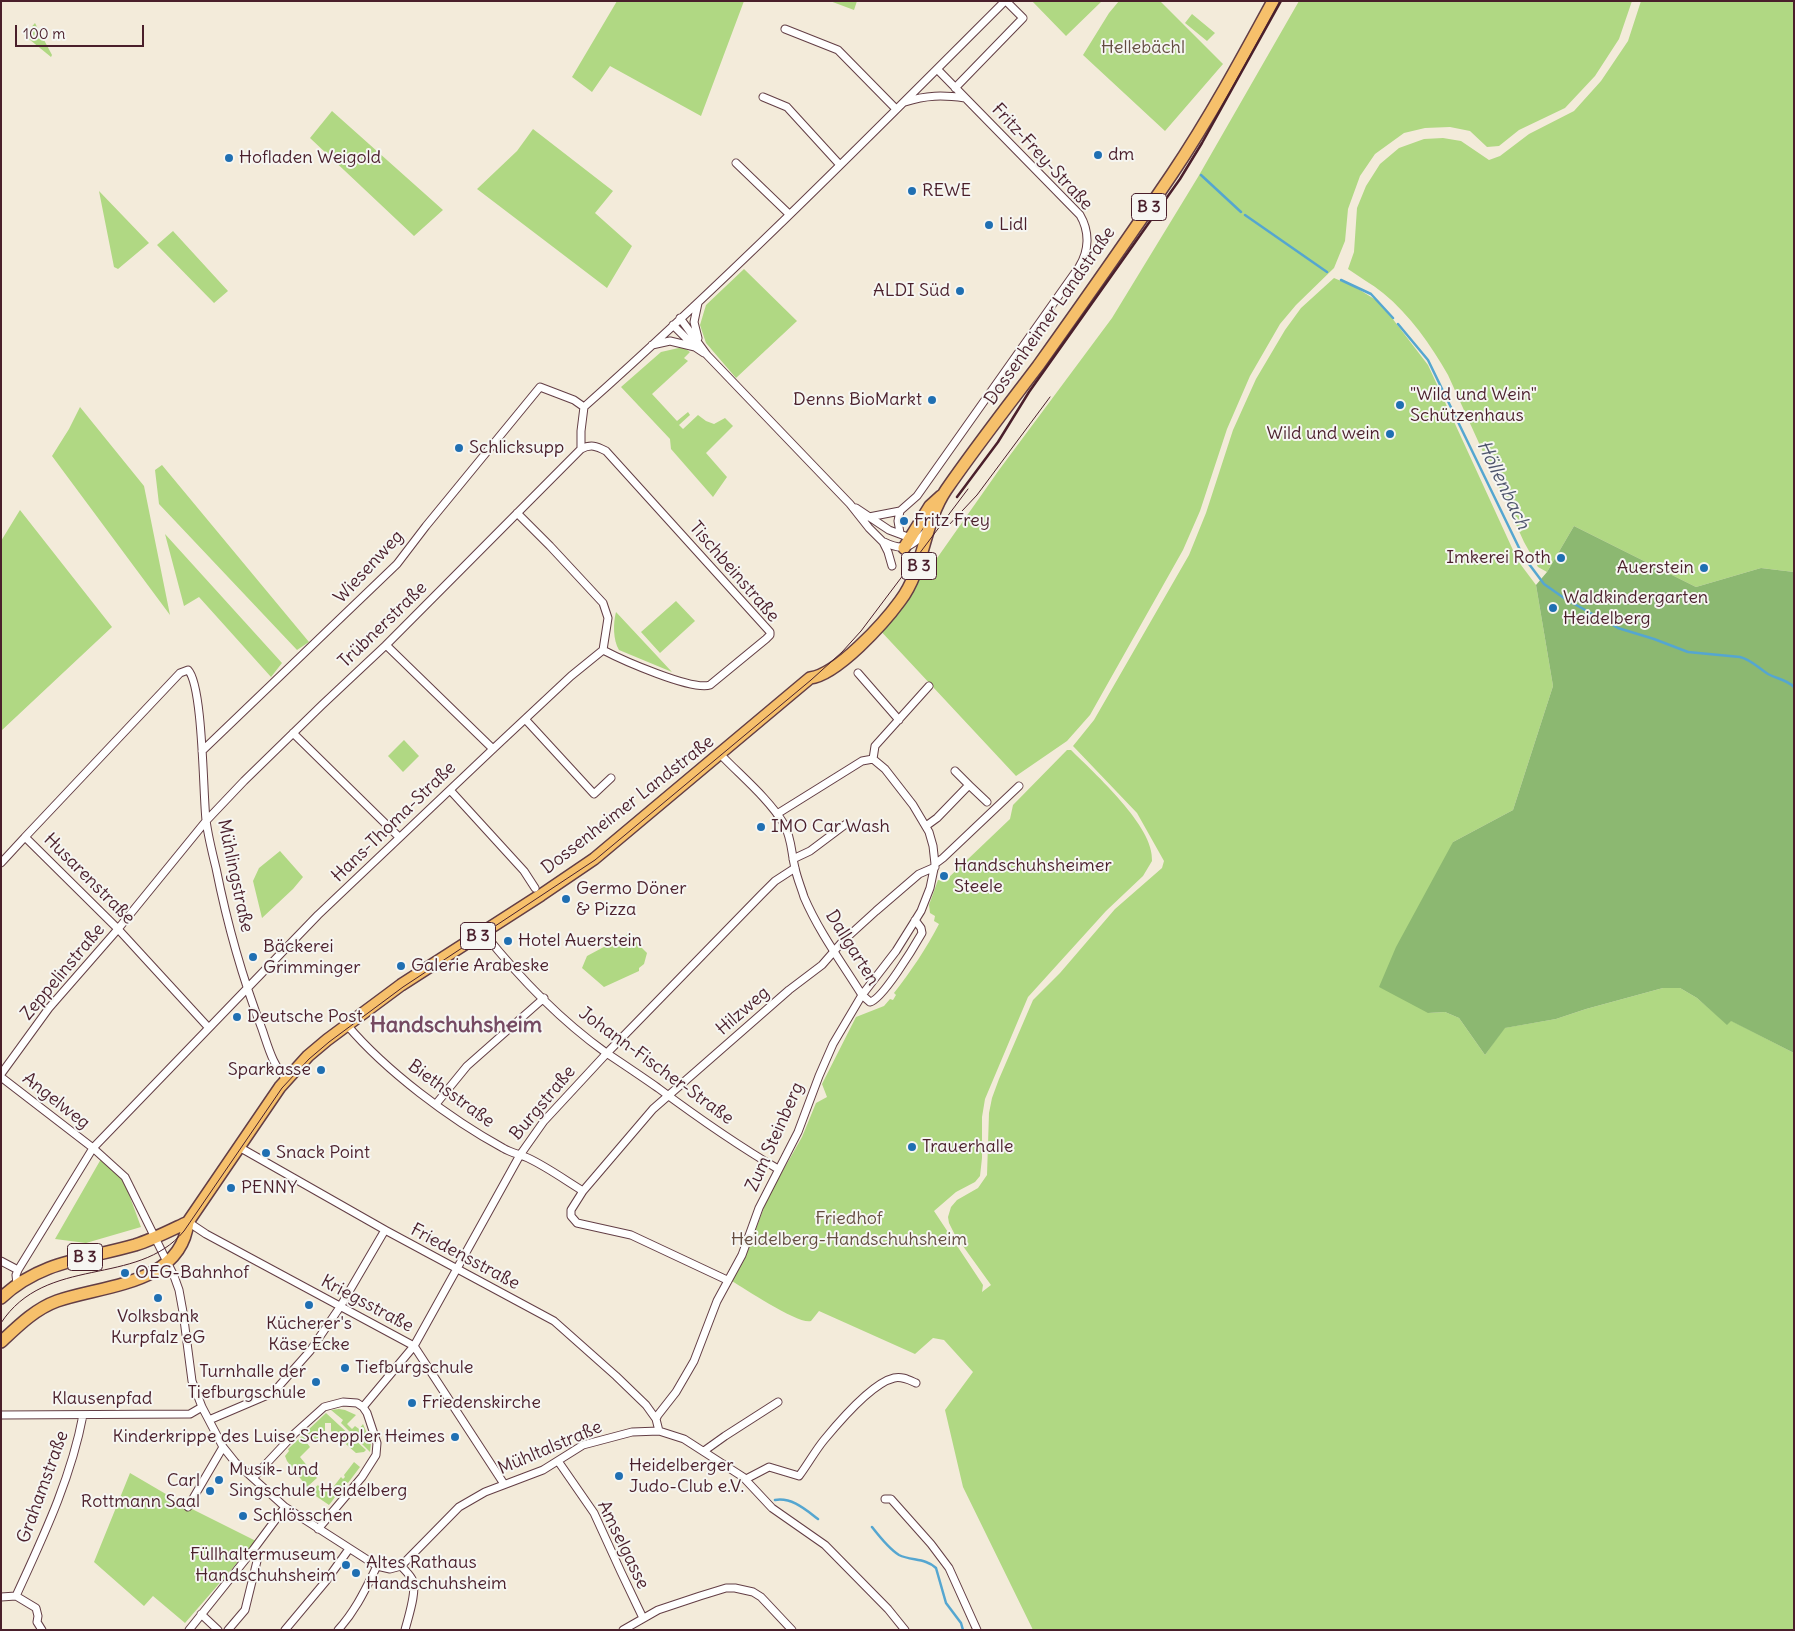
<!DOCTYPE html>
<html>
<head>
<meta charset="utf-8">
<style>
	body { margin:0 }
	#map { position:relative; width:1795px; height:1631px; overflow:hidden; background:#f3ebda; font-family:Delius,sans-serif }
	canvas { display:block }
	.frame { position:absolute; inset:0; border:2px solid #4a1f2b; pointer-events:none }
	.scale { position:absolute; left:15px; top:25px; width:129px; height:22px; box-sizing:border-box; border:2px solid #4a1f2b; border-top:0; padding-left:6px; font-size:15px; line-height:18px; white-space:nowrap; color:#4a1f2b; -webkit-text-stroke:4px #f6f6f2; paint-order:stroke }
</style>
</head>
<body>
<div id="map">
<canvas width="1795" height="1631"></canvas>
<div class="frame"></div>
<div class="scale">100 m</div>
</div>
<script>
const ctx = document.querySelector('canvas').getContext('2d');
ctx.lineJoin = 'round';
function fill(path, color) { ctx.fillStyle = color; ctx.fill(path, 'evenodd'); }
function strokePath(path, color, width, dash) { ctx.strokeStyle = color; ctx.lineWidth = width; ctx.lineCap = dash ? 'butt' : 'round'; ctx.setLineDash(dash || []); ctx.stroke(path); }
function write(font, color, halo, rows, align = 'center') {
  ctx.font = font + ' Delius,sans-serif'; ctx.lineWidth = 4; ctx.setLineDash([]); ctx.textBaseline = 'middle'; ctx.strokeStyle = halo; ctx.fillStyle = color; for (const [text, x, y, turn = 0] of rows) {
    ctx.save(); ctx.translate(x, y); ctx.rotate((+turn || 0) * Math.PI / 180); ctx.textAlign = isNaN(turn) ? turn : align; if (halo) ctx.strokeText(text, 0, 0); ctx.fillText(text, 0, 0); ctx.restore();
  }
}
fill(new Path2D(`
	M617,1H744L701,116L610,66L592,92L572,77Z
	M830,1H857L854,10Z
	M1032,1H1102L1066,36Z
	M1119,1H1160L1223,64L1165,131L1083,55L1109,13Z
	M1299,1H1632L1619,39L1595,76L1565,108L1519,130L1499,146L1487,147L1470,131L1450,127L1425,128L1404,133L1375,154L1360,176L1348,209L1345,241L1334,268L1296,305L1280,324L1250,376L1227,429L1200,511L1183,550L1090,715L1067,741L1016,776L877,627L935,561L999,470L1112,318L1198,177Z
	M1641,1H1794V572L1761,568L1696,587L1574,526L1547,572L1538,567L1524,542L1448,375C1431,345 1410,315 1383,293C1372,284 1359,277 1348,269L1354,252L1357,208L1366,186L1380,164L1399,148L1424,139L1443,138L1461,141L1489,160L1500,156L1529,134L1574,111L1601,81L1628,41Z
	M1192,14L1215,33L1207,41L1185,23Z
	M35,23L52,55L51,57L24,35Z
	M332,111L443,210L414,236L310,138Z
	M533,129L613,191L595,213L632,246L607,288L477,189L517,151Z
	M99,191L149,243L118,269L114,267Z
	M173,231L228,291L214,303L157,245Z
	M744,269L797,321L736,378L706,343L700,325L706,305Z
	M1334,278L1355,287L1376,300L1392,318L1428,365L1518,561L1536,585L1553,686L1513,810L1453,842L1428,1013L1445,1012L1459,1018L1485,1055L1504,1028L1556,1019L1586,1009L1663,988H1680L1697,998L1727,1024L1730,1020L1794,1053V1630H1033L963,1487L945,1410L973,1372L944,1340L933,1338L915,1354L819,1311L811,1321C799,1325 745,1289 732,1281L744,1260L768,1197L802,1137L816,1103L827,1097L822,1084L856,1017L884,1006L890,999L893,1000L896,995L894,993C911,971 926,949 939,924L934,921L935,916L930,913L929,905L938,880L945,881L1010,819L1013,805L1067,750H1071C1094,773 1155,827 1152,861L1143,876L1106,911L1028,997L985,1099L982,1117V1158L980,1176L975,1182L956,1192L934,1211L983,1285L982,1292L991,1285L955,1235L949,1223L948,1217L951,1207L957,1200L978,1188L987,1175L989,1113L992,1098L999,1079L1033,1000L1060,973L1115,909L1162,868L1164,861L1137,813L1073,746L1094,720L1189,555L1206,513L1233,430L1256,379L1285,330L1301,308Z
	M683,347L690,352L684,358L688,361L652,394L677,421L688,412L690,415L679,425L683,429L698,415L706,421L714,424L725,418L733,426L706,453L727,477L713,497L671,449L670,439L621,387L661,352Z
	M80,407L144,486L170,615L52,456L69,429Z
	M162,465L309,642L297,650L159,504L155,470Z
	M20,510L112,627L1,731V541Z
	M165,534L282,663L271,677L199,597L184,606Z
	M676,601L695,621L660,653L641,632Z
	M616,612L672,672L619,650C613,640 613,623 616,612Z
	M404,740L419,756L403,772L388,756Z
	M280,851L303,877L293,889L262,918L253,881L259,868Z
	M628,934L647,953L644,964L639,968V971L604,987L582,968L587,956Z
	M101,1159L123,1178L141,1227L86,1243L55,1239Z
	M339,1409L345,1410L356,1415L347,1424L352,1429L355,1426L359,1429L363,1424L371,1443L370,1452L341,1423L343,1420L331,1410Z
	M326,1413L366,1450L364,1452L356,1453L331,1431V1423H325V1431L314,1443L310,1439L307,1443L310,1447L300,1457L317,1478L307,1487L287,1461L285,1456L289,1451L288,1449Z
	M354,1462L360,1467L348,1483L346,1482C339,1489 336,1497 329,1505L310,1492L318,1485L322,1491L324,1490L326,1492L332,1487L334,1488V1486L341,1477L343,1479L345,1477L344,1475Z
	M130,1473L188,1507L256,1541L185,1623L153,1596L144,1606L94,1562Z`), '#b0d883');
fill(new Path2D(`
	M1574,526L1696,587L1761,568L1794,572V1053L1731,1021L1727,1025L1697,998L1680,988H1663L1586,1009L1556,1019L1505,1028L1485,1055L1459,1018L1445,1012L1428,1013L1379,987L1396,947L1453,842L1513,810L1553,686L1536,585L1547,572Z`), '#8cb871');
strokePath(new Path2D(`
	M1201,175L1241,212
	M1245,215L1327,272
	M1341,280L1371,294L1393,318
	M1398,324L1428,360L1523,556L1544,584L1564,598
	M1567,600L1618,628L1654,639L1688,652L1740,657C1752,660 1758,668 1768,674C1777,679 1786,679 1794,687
	M775,1500C792,1497 806,1510 818,1519
	M872,1527C879,1536 889,1549 899,1555C911,1561 926,1558 936,1568L946,1603L961,1623L963,1630`), '#55a6d0', 2.5);
const street = new Path2D(`
	M785,29L838,50L896,109
	M955,88L1023,18L1006,1
	M763,97L787,107L840,165
	M905,102C926,95 943,95 965,98
	M736,163L789,214
	M680,318L707,355L850,504L869,528L883,542L888,552L892,566
	M673,325L695,347L704,353
	M698,338L694,322L698,303
	M652,345L670,341L695,347
	M584,407C729,278 867,139 1005,1
	M581,449V431L584,407
	M856,508L889,530L905,536L909,540
	M869,517L900,511L917,496L1079,267C1089,251 1090,232 1080,215L937,69
	M900,533L898,521L900,511
	M884,542C904,552 911,547 926,532
	M386,645L493,749
	M858,673L899,720
	M525,719L594,794L611,778
	M293,733L399,837
	M202,751L397,564L426,526L540,387L574,400L584,407
	M720,754C741,776 768,798 784,824C792,839 791,852 795,868C797,878 801,887 804,897C819,932 842,963 862,995L870,1002C882,1000 914,947 922,933L921,928L915,920
	M873,759L875,746L929,686
	M955,771L969,785
	M450,790L524,871L535,888
	M777,814L862,761L873,759
	M926,826L937,818L969,785L987,802
	M793,859L810,851L846,824
	M1,863L25,837
	M935,864L943,858L1019,786
	M483,932C518,976 559,1019 605,1052C623,1064 641,1076 658,1088C697,1117 737,1145 778,1169
	M347,1025C386,1071 450,1119 503,1148C511,1153 519,1154 528,1158C547,1167 565,1180 583,1191
	M208,1027L118,929L25,837L180,673L188,670C203,685 203,793 206,820C208,836 212,852 216,868C227,923 242,977 262,1029C268,1046 273,1067 287,1079
	M1,1074L49,1008L118,929L206,821L244,781L322,705L386,645L581,449C591,444 596,446 606,451L770,632V635L766,639L710,685C692,691 622,660 603,650
	M1,1077L93,1148L125,1177L174,1276L179,1290L183,1312L192,1381L202,1407L223,1447L235,1462L285,1507L377,1566L390,1569L401,1566L459,1507L485,1492L543,1470L583,1445L632,1432L659,1431L684,1439L743,1477L772,1508L825,1545L888,1609L905,1630
	M436,1104L467,1066L544,998
	M239,1147L385,1230L554,1321L616,1376L646,1405L656,1419
	M188,1222L206,1234L414,1346L504,1484
	M1,1261L18,1270
	M727,1280L631,1235L577,1223L571,1216V1210L583,1191L653,1109L789,990L822,965L843,941L876,911L919,874L935,867
	M17,1284L16,1275L18,1270L93,1148L318,915L493,749L571,676L603,650L608,618L603,603L550,546L517,513
	M363,1407L414,1346L520,1155L544,1121L607,1053L761,895L775,881L795,868
	M1,1415L190,1414L202,1407
	M209,1420L270,1394L279,1386L310,1351L340,1307L385,1230
	M659,1431L656,1419L658,1415L676,1392L694,1361L717,1301L742,1255L759,1208L798,1132L819,1076L833,1044L862,995L896,951L921,911L930,888L935,864L933,846L929,832L913,805L885,769L873,759
	M704,1451L725,1436L778,1402
	M558,1461L594,1513L621,1572L643,1618
	M253,1478L294,1434L324,1407L343,1402L357,1403L363,1407L367,1413L377,1443L376,1455L362,1477L318,1529
	M746,1479L769,1467L799,1476C808,1464 815,1451 824,1440C838,1423 872,1383 894,1378C902,1376 909,1380 916,1383
	M885,1499H891L931,1544L949,1568L977,1630
	M188,1507L223,1447
	M401,1566C405,1570 409,1574 412,1579C418,1589 408,1618 405,1630
	M16,1596C43,1537 71,1479 83,1415
	M1,1597L16,1596L36,1608L38,1616L37,1622L42,1630
	M201,1614L218,1630
	M189,1630L253,1550L285,1507
	M228,1630L245,1610L258,1557L253,1550
	M285,1630L326,1581L349,1549
	M338,1630C356,1610 365,1590 377,1566
	M623,1630L658,1610L700,1596L726,1588H735L753,1592L761,1597L792,1630`);
const primary = new Path2D(`
	M904,548L930,506L941,496
	M1,1298C40,1261 86,1259 135,1245C154,1239 171,1230 188,1222
	M1,1342C18,1326 35,1309 57,1301C103,1285 181,1285 188,1222L280,1087L308,1056L327,1040L401,985L541,895L594,859L810,678C837,675 884,623 900,601C925,568 923,524 946,490C975,448 1007,407 1038,366C1083,303 1128,239 1172,174C1209,119 1241,60 1273,1`);
strokePath(street, '#633e45', 9);
strokePath(primary, '#633e45', 14);
strokePath(street, '#fff', 7);
strokePath(primary, '#f6c06b', 11);
strokePath(new Path2D(`
	M948,526L977,495L1050,397
	M1,1323C46,1254 137,1288 184,1231L282,1088L309,1059L329,1042L403,987L595,860L811,680L842,652L861,631L968,489`), '#4a1f2b', 1);
strokePath(new Path2D(`
	M957,497L998,442L1029,392L1180,179L1202,143L1281,1`), '#4a1f2b', 2.5);
for (const [x, y, r, color] of [
	[1098,155,5,"#1f6fb2"],
	[229,158,5,"#1f6fb2"],
	[912,191,5,"#1f6fb2"],
	[989,225,5,"#1f6fb2"],
	[960,291,5,"#1f6fb2"],
	[932,400,5,"#1f6fb2"],
	[1400,405,5,"#1f6fb2"],
	[1390,434,5,"#1f6fb2"],
	[459,448,5,"#1f6fb2"],
	[904,521,5,"#1f6fb2"],
	[1561,558,5,"#1f6fb2"],
	[1704,568,5,"#1f6fb2"],
	[1553,608,5,"#1f6fb2"],
	[761,827,5,"#1f6fb2"],
	[944,876,5,"#1f6fb2"],
	[566,899,5,"#1f6fb2"],
	[508,941,5,"#1f6fb2"],
	[253,957,5,"#1f6fb2"],
	[401,966,5,"#1f6fb2"],
	[237,1017,5,"#1f6fb2"],
	[321,1070,5,"#1f6fb2"],
	[912,1147,5,"#1f6fb2"],
	[266,1153,5,"#1f6fb2"],
	[231,1188,5,"#1f6fb2"],
	[125,1273,5,"#1f6fb2"],
	[158,1298,5,"#1f6fb2"],
	[309,1305,5,"#1f6fb2"],
	[345,1368,5,"#1f6fb2"],
	[316,1382,5,"#1f6fb2"],
	[412,1403,5,"#1f6fb2"],
	[455,1437,5,"#1f6fb2"],
	[619,1476,5,"#1f6fb2"],
	[219,1480,5,"#1f6fb2"],
	[210,1491,5,"#1f6fb2"],
	[243,1516,5,"#1f6fb2"],
	[346,1565,5,"#1f6fb2"],
	[356,1573,5,"#1f6fb2"]
]) { const dot = new Path2D(); dot.arc(x, y, r, 0, 2 * Math.PI); ctx.fillStyle = color; ctx.fill(dot); strokePath(dot, '#f6f6f2', 2); }
for (const [x, y, w] of [
	[1149,207,35],
	[919,566,35],
	[478,936,35],
	[85,1257,35]
]) { const box = new Path2D(); box.roundRect(x - w / 2, y - 13.5, w, 27, 4); ctx.fillStyle = '#f6f6f2'; ctx.fill(box); strokePath(box, '#4a1f2b', 1); }
write('bold 16px', '#4a1f2b', null, [
	["B 3",1149,207],
	["B 3",919,566],
	["B 3",478,936],
	["B 3",85,1257]
]);
write('18px', '#644d41', '#f6f6f2', [
	["Hellebächl",1143,48],
	["Friedhof",849,1219],
	["Heidelberg-Handschuhsheim",849,1240]
]);
write('18px', '#4a1f2b', '#f6f6f2', [
	["dm",1108,155],
	["Hofladen Weigold",239,158],
	["REWE",922,191],
	["Lidl",999,225],
	["ALDI Süd",950,291,"right"],
	["\"Wild und Wein\"",1410,395],
	["Schützenhaus",1410,416],
	["Denns BioMarkt",922,400,"right"],
	["Wild und wein",1380,434,"right"],
	["Schlicksupp",469,448],
	["Fritz Frey",914,521],
	["Imkerei Roth",1551,558,"right"],
	["Auerstein",1694,568,"right"],
	["Waldkindergarten",1563,598],
	["Heidelberg",1563,619],
	["IMO Car Wash",771,827],
	["Handschuhsheimer",954,866],
	["Steele",954,887],
	["Germo Döner",576,889],
	["& Pizza",576,910],
	["Hotel Auerstein",518,941],
	["Bäckerei",263,947],
	["Grimminger",263,968],
	["Galerie Arabeske",411,966],
	["Deutsche Post",247,1017],
	["Sparkasse",311,1070,"right"],
	["Trauerhalle",922,1147],
	["Snack Point",276,1153],
	["PENNY",241,1188],
	["OEG-Bahnhof",135,1273],
	["Volksbank",158,1317,"center"],
	["Kurpfalz eG",158,1338,"center"],
	["Kücherer's",309,1324,"center"],
	["Käse Ecke",309,1345,"center"],
	["Tiefburgschule",355,1368],
	["Turnhalle der",306,1372,"right"],
	["Tiefburgschule",306,1393,"right"],
	["Friedenskirche",422,1403],
	["Kinderkrippe des Luise Scheppler Heimes",445,1437,"right"],
	["Heidelberger",629,1466],
	["Judo-Club e.V.",629,1487],
	["Musik- und",229,1470],
	["Singschule Heidelberg",229,1491],
	["Carl",200,1481,"right"],
	["Rottmann Saal",200,1502,"right"],
	["Schlösschen",253,1516],
	["Füllhaltermuseum",336,1555,"right"],
	["Handschuhsheim",336,1576,"right"],
	["Altes Rathaus",366,1563],
	["Handschuhsheim",366,1584]
], 'left');
write('18px', '#4a1f2b', '#f6f6f2', [
	["Fritz-Frey-Straße",1042,157,47],
	["Dossenheimer Landstraße",1050,316,-55],
	["Wiesenweg",369,567,-47],
	["Tischbeinstraße",734,572,49],
	["Trübnerstraße",383,625,-44],
	["Dossenheimer Landstraße",628,805,-38],
	["Hans-Thoma-Straße",394,822,-44],
	["Mühlingstraße",235,876,78],
	["Husarenstraße",89,879,45],
	["Dallgarten",852,948,58],
	["Zeppelinstraße",63,972,-50],
	["Hilzweg",743,1011,-41],
	["Johann-Fischer-Straße",656,1066,36],
	["Biethsstraße",451,1094,36],
	["Angelweg",56,1101,38],
	["Burgstraße",543,1103,-50],
	["Zum Steinberg",775,1137,-66],
	["Friedensstraße",465,1257,28],
	["Kriegsstraße",367,1304,28],
	["Klausenpfad",102,1399],
	["Mühltalstraße",550,1448,-23],
	["Grahamstraße",43,1487,-70],
	["Amselgasse",623,1545,64]
]);
write('italic 19px', '#4e556d', '#f6f6f2', [
	["Höllenbach",1503,485,64]
]);
write('bold 22px', '#754a62', '#f6f6f2', [
	["Handschuhsheim",456,1026]
]);
</script>
</body>
</html>
